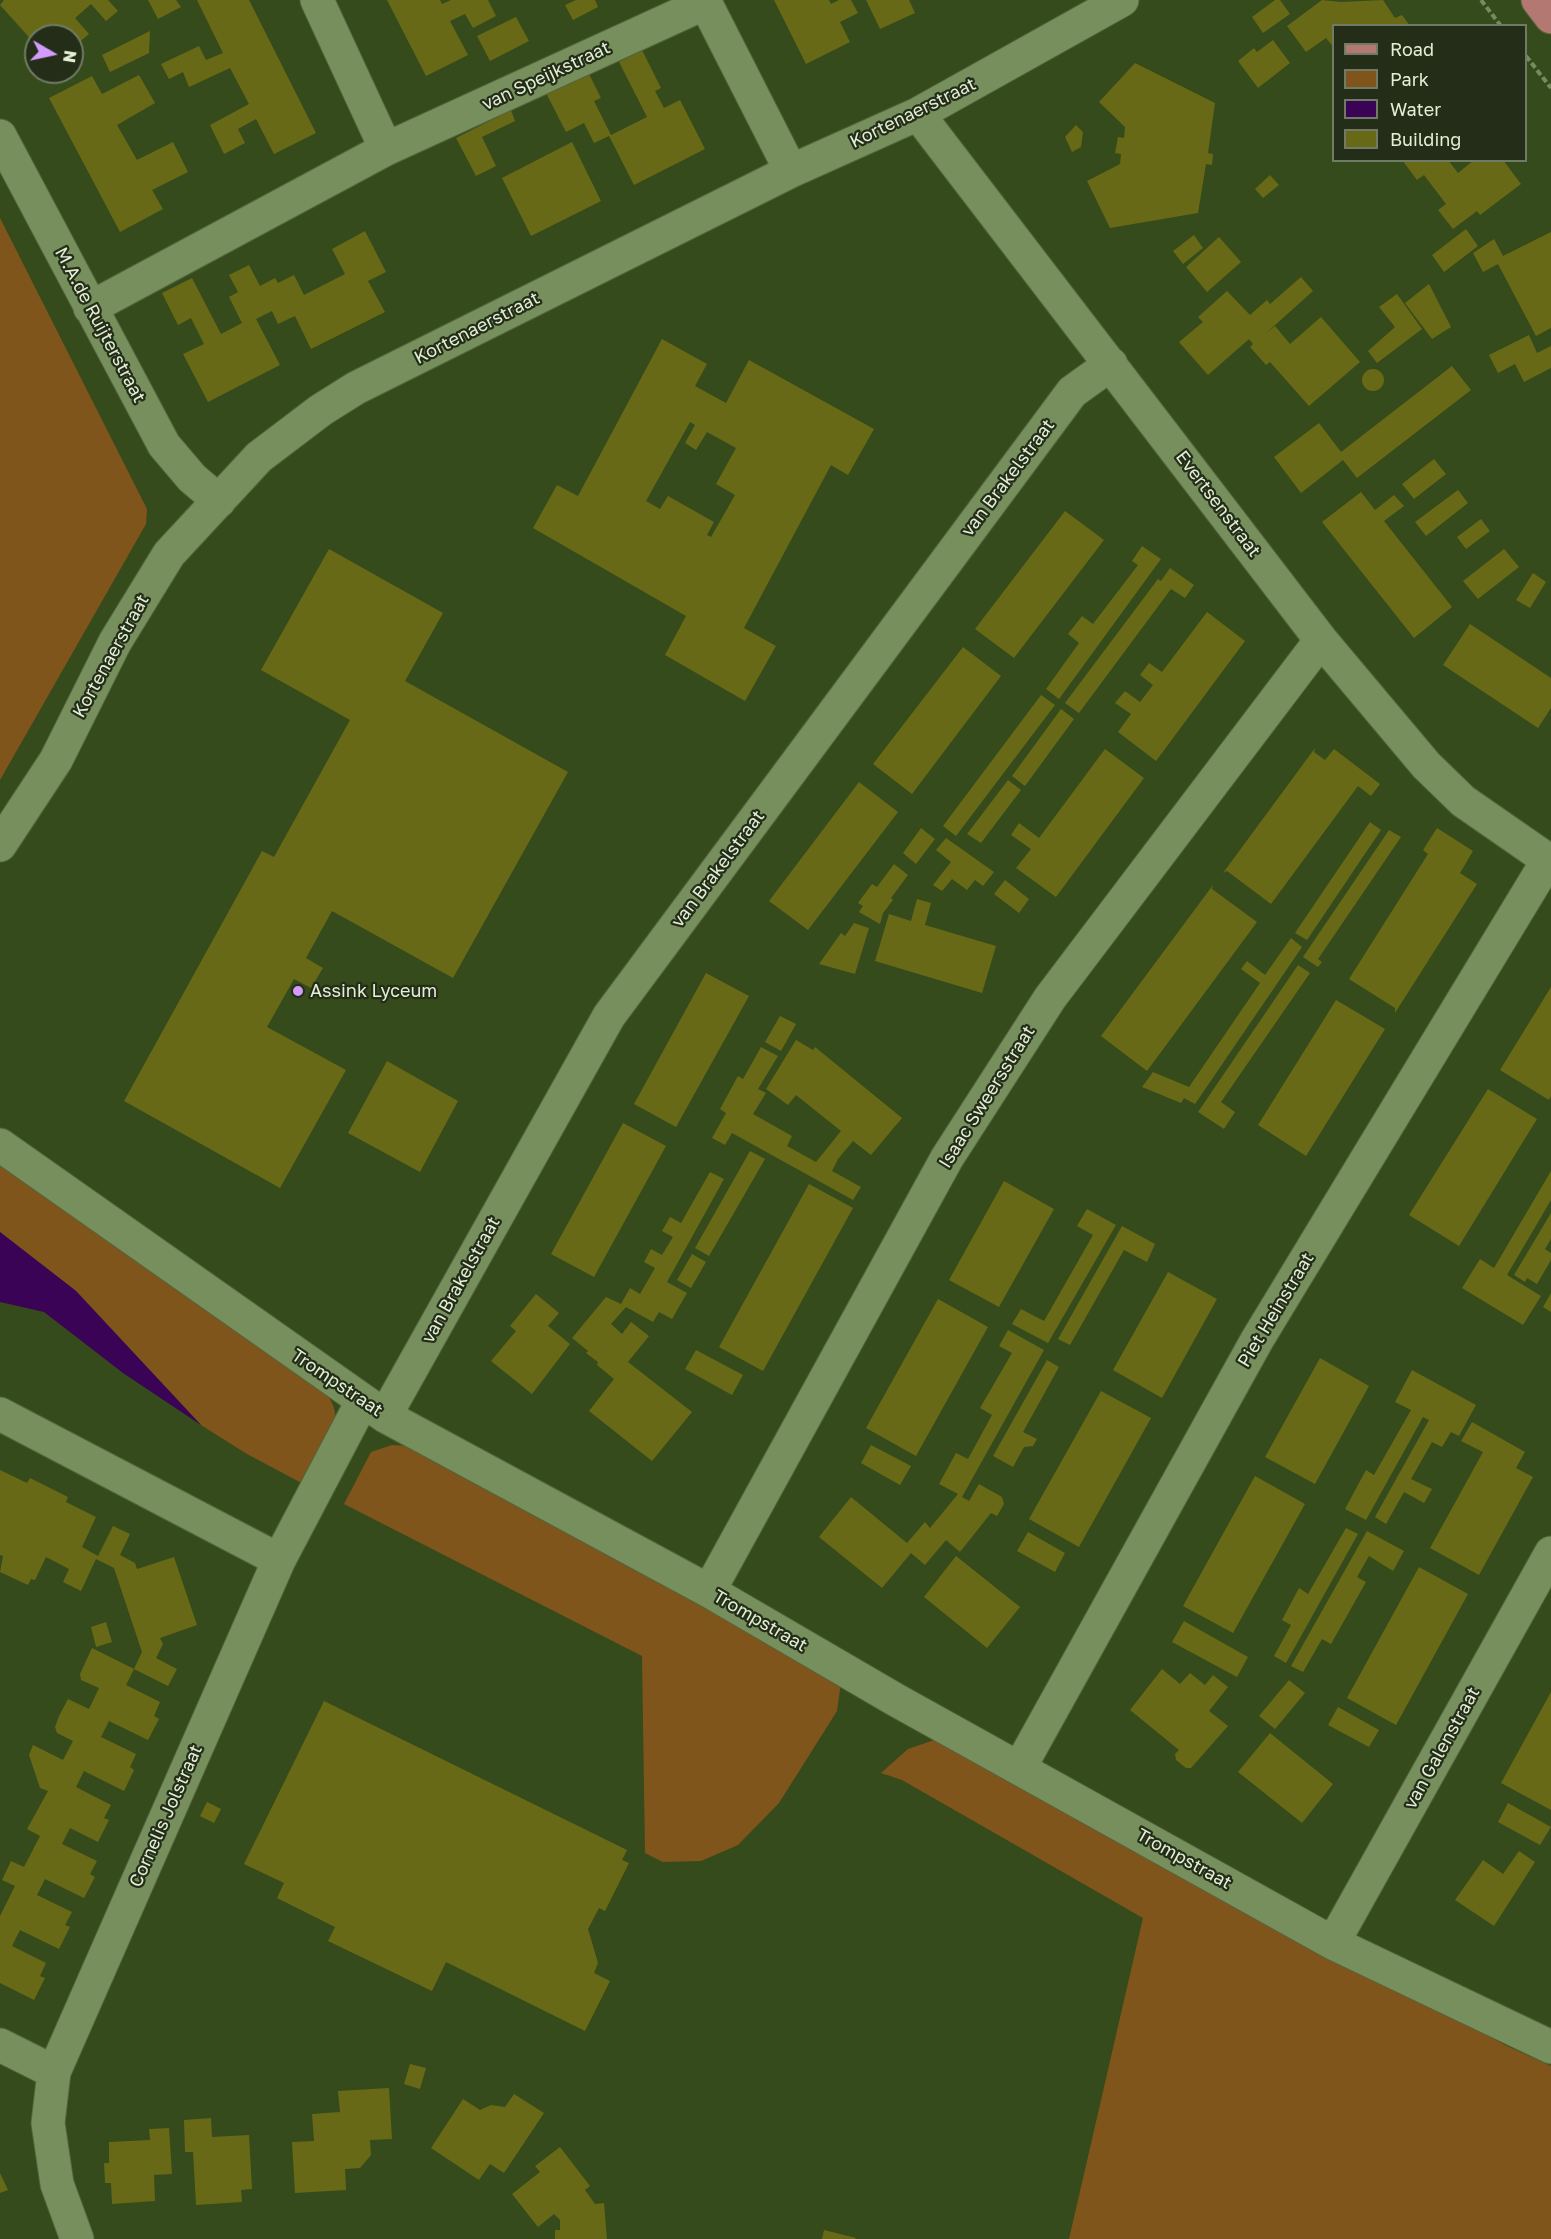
<!DOCTYPE html>
<html>
<head>
<meta charset="utf-8">
<style>
	body { margin:0 }
	#map { position:relative; width:1551px; height:2239px; overflow:hidden; background:#354b1b; font-family:"Golos Text",sans-serif }
	canvas { display:block }
	.legend { position:absolute; left:1332px; top:24px; width:195px; height:138px; box-sizing:border-box; background:#232d18; border:2px solid #6f7b64; margin:0; padding:8px 10px; list-style:none; font-size:18px; color:#e2efd5 }
	.legend li { display:flex; align-items:center; gap:12px; height:30px }
	.legend b { width:30px; border:2px solid #6f7b64 }
	.north { position:absolute; left:24px; top:24px; width:60px; height:60px; box-sizing:border-box; background:#232d18; border:2px solid #6f7b64; border-radius:50%; rotate:99deg; font-size:16px; font-weight:700; line-height:24px; text-align:center; color:#e2efd5 }
	.north::after { content:''; display:block; margin:auto; width:21px; height:27px; background:#d39cfc; clip-path:polygon(50% 0,100% 100%,50% 72%,0 100%) }
</style>
</head>
<body>
<div id="map">
<canvas width="1551" height="2239"></canvas>
<ul class="legend">
<li><b style="height:8px;background:#b37871"></b>Road</li>
<li><b style="height:16px;background:#80551c"></b>Park</li>
<li><b style="height:16px;background:#3a0356"></b>Water</li>
<li><b style="height:16px;background:#686916"></b>Building</li>
</ul>
<div class="north">N</div>
</div>
<script>
const ctx = document.querySelector('canvas').getContext('2d');
ctx.lineJoin = 'round';
function fill(path, color) { ctx.fillStyle = color; ctx.fill(path, 'evenodd'); }
function strokePath(path, color, width, dash) { ctx.strokeStyle = color; ctx.lineWidth = width; ctx.lineCap = dash ? 'butt' : 'round'; ctx.setLineDash(dash || []); ctx.stroke(path); }
function write(font, color, halo, rows, align = 'center') {
  ctx.font = font + ' "Golos Text",sans-serif'; ctx.lineWidth = 4.5; ctx.setLineDash([]); ctx.textBaseline = 'middle'; ctx.strokeStyle = halo; ctx.fillStyle = color; for (const [text, x, y, turn = 0] of rows) {
    ctx.save(); ctx.translate(x, y); ctx.rotate((+turn || 0) * Math.PI / 180); ctx.textAlign = isNaN(turn) ? turn : align; if (halo) ctx.strokeText(text, 0, 0); ctx.fillText(text, 0, 0); ctx.restore();
  }
}
fill(new Path2D(`
	M0,218L147,509L146,524L0,780Z
	M0,1165L322,1387C327,1395 334,1403 335,1413C336,1433 316,1468 309,1487L247,1454L201,1425L76,1291L0,1232Z
	M392,1445L424,1447L841,1683L837,1711L779,1803L738,1845L701,1861L663,1862L645,1853L642,1656L344,1504L371,1452Z
	M940,1738L1505,2045L1551,2066V2239H1069L1143,1918L902,1780L881,1773L908,1749Z`), '#80551c');
fill(new Path2D(`
	M0,1232L76,1291L201,1425L123,1373L44,1312L0,1302Z`), '#3a0356');
fill(new Path2D(`
	M4,0H108L118,11L106,21L91,4L75,18L89,34L77,44L62,27L52,36H36V45L0,5Z
	M148,0H176L181,7L158,19Z
	M197,0H249L316,133L274,154L256,119L238,129L245,143L224,154L210,125L249,104L230,68L189,87L183,72L169,79L161,64L199,46L206,60L223,53Z
	M387,0H440L442,4L451,0H488L496,16L473,28L465,14L450,21L468,55L426,76Z
	M576,0H595L598,7L573,20L565,5Z
	M774,0H829L831,4L839,0H851L858,13L840,22L850,42L806,64Z
	M866,0H909L915,13L880,29Z
	M1275,0H1280L1290,14L1263,33L1252,17Z
	M1322,0L1341,2L1383,0L1395,18L1402,15L1410,26H1334V48L1326,38L1306,52L1287,26Z
	M516,17L529,41L490,61L477,36Z
	M150,31L149,53L110,72L102,55Z
	M1273,40L1290,63L1258,88L1238,61L1254,48L1257,52Z
	M642,50L661,88L655,91L664,108L680,100L705,149L634,185L609,136L594,143L584,123L566,132L546,93L588,72L601,98L594,101L611,135L647,117L619,62Z
	M1135,63L1215,103L1208,153L1213,154L1212,165L1206,164L1198,213L1110,228L1087,181L1120,164L1121,154L1115,153L1118,137L1124,138L1125,127L1099,102Z
	M139,75L155,103L117,125L137,160L173,142L188,172L152,190L163,209L120,232L49,98L92,76L102,94Z
	M511,110L515,121L482,137L496,166L476,176L456,138Z
	M1076,125L1083,132L1081,147L1072,152L1065,137Z
	M572,142L601,201L531,236L502,178Z
	M1402,160H1448L1458,173L1474,160H1503L1521,184L1480,215L1477,211L1453,229L1438,210L1446,204L1424,175L1417,180Z
	M1270,175L1279,185L1263,198L1255,189Z
	M1466,229L1478,246L1444,272L1432,255Z
	M365,231L386,272L368,281L385,312L311,349L295,316L278,324L272,311L256,319L280,365L208,402L183,354L204,344L191,318L178,325L162,293L192,278L221,334L242,323L229,297L238,292L229,275L249,265L260,286L275,278L278,283L294,275L304,295L345,274L332,249Z
	M1551,232V328L1536,336L1498,264L1483,272L1473,253L1494,239L1503,256Z
	M1194,235L1203,248L1183,264L1173,251Z
	M1219,237L1241,262L1207,292L1186,267Z
	M1301,277L1313,291L1264,335L1275,326L1290,344L1321,317L1360,362L1309,406L1270,362L1266,365L1250,347L1253,344L1249,339L1208,375L1179,342L1203,322L1198,317L1227,291L1250,315L1267,300L1270,304Z
	M1429,284L1451,327L1432,339L1405,303Z
	M1397,294L1422,329L1377,363L1368,351L1395,327L1379,307Z
	M1529,335L1537,353L1551,346V368L1524,382L1515,364L1498,373L1489,355Z
	M662,339L707,364L695,386L726,403L749,360L874,429L848,475L831,465L744,628L776,646L745,701L665,655L686,616L533,528L557,485L578,496ZM690,422L695,425L685,443L696,450L707,432L736,448L716,484L735,495L711,537L707,535L714,522L668,496L660,509L646,501Z
	M1452,366L1471,390L1357,478L1343,460L1301,493L1274,457L1319,423L1341,452Z
	M1362 380a11 11 0 1 1 22 0a11 11 0 1 1-22 0Z
	M1434,459L1446,474L1414,499L1402,484Z
	M1458,490L1468,503L1426,536L1415,522Z
	M1361,492L1375,510L1394,495L1404,506L1384,521L1452,607L1414,638L1322,522Z
	M1065,511L1104,540L1014,658L975,629Z
	M1481,519L1490,531L1466,549L1457,537Z
	M1142,546L1161,559L1059,699L1046,689L1079,643L1068,634L1082,616L1093,624L1138,565L1132,561Z
	M329,549L443,613L405,681L568,772L453,978L332,911L306,958L323,968L311,988L294,979L267,1027L346,1070L280,1188L124,1101L262,851L274,857L350,720L261,670Z
	M1504,549L1519,567L1478,599L1463,581Z
	M1170,568L1194,585L1185,598L1171,589L1079,713L1065,703L1158,579L1161,581Z
	M1533,573L1546,582L1530,608L1516,600Z
	M1207,612L1245,641L1156,761L1118,732L1131,714L1115,703L1125,691L1140,702L1153,685L1140,675L1149,663L1162,672Z
	M1470,624L1551,678V708L1538,728L1443,665Z
	M963,647L1001,676L912,794L873,764Z
	M1041,695L1055,705L956,836L943,826Z
	M1061,709L1074,719L1025,786L1012,776Z
	M1315,748L1314,752L1325,760L1334,749L1380,784L1371,796L1358,786L1271,904L1227,871L1223,873Z
	M1105,749L1144,778L1056,897L1016,868L1031,849L1011,835L1019,823L1039,838Z
	M1008,780L1021,790L981,843L967,834Z
	M859,782L898,812L808,930L769,901Z
	M1370,822L1381,830L1307,940L1295,933Z
	M921,828L935,839L916,864L903,853Z
	M1437,828L1473,851L1460,873L1477,884L1395,1013V1008L1349,979L1428,854L1423,850Z
	M1389,830L1401,837L1318,959L1322,962L1318,967L1303,957Z
	M946,838L994,872L983,886L975,880L967,890L952,879L942,891L933,885L951,862L936,850Z
	M894,864L908,875L891,898L893,900L883,913L880,924L859,912L863,906L858,903L872,884L877,887Z
	M1005,880L1029,899L1019,913L994,894Z
	M1213,885L1212,889L1257,922L1147,1071L1101,1036Z
	M917,899L931,903L925,925L996,946L982,993L875,961L889,914L911,921Z
	M854,923L869,928L855,974L819,964L841,933L845,936Z
	M1291,938L1302,947L1195,1104L1184,1098L1181,1103L1142,1087L1153,1072L1189,1087L1260,983L1241,969L1247,961L1265,975Z
	M1298,965L1310,973L1221,1102L1235,1112L1224,1129L1198,1112Z
	M706,973L749,996L676,1127L634,1104Z
	M1551,987V1096L1549,1100L1500,1070Z
	M1336,1000L1385,1029L1306,1156L1258,1125Z
	M780,1016L796,1024L781,1051L765,1042Z
	M796,1040L813,1050L815,1047L902,1118L871,1155L853,1141L838,1159L832,1171L861,1187L853,1200L732,1133L725,1145L712,1138L726,1113L720,1109L738,1076L743,1079L761,1047L778,1056L758,1089L766,1093L753,1114L792,1136L787,1146L816,1162L841,1131L796,1095L788,1105L766,1089Z
	M387,1061L458,1101L420,1172L348,1133Z
	M1488,1089L1537,1119L1459,1246L1409,1215Z
	M623,1123L666,1146L594,1277L551,1254Z
	M750,1151L765,1159L709,1256L695,1248Z
	M1551,1171V1200L1507,1275L1541,1296L1523,1325L1462,1288L1480,1259L1494,1268Z
	M710,1172L724,1179L667,1282L687,1293L672,1319L659,1312L653,1322L626,1307L611,1324L622,1334L631,1322L649,1336L628,1362L692,1412L652,1461L589,1411L614,1379L597,1365L598,1362L586,1353L588,1351L572,1338L606,1297L621,1304L630,1288L640,1294L655,1268L644,1262L651,1249L662,1255L673,1237L662,1231L670,1217L681,1223Z
	M1004,1181L1054,1209L999,1307L949,1280Z
	M809,1184L853,1208L763,1371L719,1347Z
	M1087,1209L1116,1225L1048,1343L1012,1324L1021,1309L1044,1321L1093,1235L1077,1226Z
	M1551,1213V1239L1545,1249L1551,1253V1260L1537,1284L1527,1278L1525,1282L1514,1275Z
	M1122,1226L1155,1244L1147,1262L1124,1250L1070,1345L1058,1339Z
	M692,1254L706,1262L691,1288L677,1280Z
	M1168,1272L1217,1299L1162,1398L1113,1370Z
	M1551,1293V1312L1543,1307Z
	M536,1294L559,1313L548,1326L570,1344L532,1394L491,1361L516,1331L510,1326Z
	M938,1299L988,1327L916,1456L866,1428Z
	M1008,1330L1044,1350L962,1497L969,1501L979,1484L1002,1497L1004,1504L997,1516L991,1513L960,1552L946,1540L925,1565L911,1553L882,1588L819,1537L851,1497L907,1543L925,1522L930,1528L958,1494L939,1484L956,1453L968,1459L992,1415L980,1408L1012,1353L999,1346Z
	M696,1350L743,1375L732,1395L685,1369Z
	M1320,1358L1369,1386L1315,1484L1265,1457Z
	M1047,1360L1059,1367L1023,1432L1037,1439L1033,1446L1024,1447L1013,1467L993,1456Z
	M1412,1370L1476,1405L1459,1436L1451,1432L1442,1447L1432,1442L1411,1479L1432,1489L1424,1503L1404,1492L1386,1524L1375,1517L1429,1420L1423,1417L1366,1520L1345,1509L1366,1470L1374,1475L1411,1410L1395,1402Z
	M1101,1391L1151,1418L1079,1547L1029,1519Z
	M1472,1422L1525,1452L1516,1468L1533,1477L1479,1575L1430,1548L1483,1452L1461,1441Z
	M871,1445L911,1466L900,1485L861,1463Z
	M0,1470L27,1483L30,1478L68,1497L66,1502L96,1517L82,1547L98,1556L113,1526L130,1534L120,1555L135,1563L137,1569L174,1557L197,1625L160,1638L163,1644L156,1658L177,1669L168,1686L134,1669L126,1685L160,1702L154,1716L159,1719L148,1740L109,1721L101,1737L136,1754L130,1767L134,1770L124,1791L84,1771L76,1787L111,1805L104,1818L109,1820L98,1842L70,1828L62,1844L97,1861L90,1874L95,1877L84,1898L45,1879L37,1895L72,1912L65,1925L70,1927L59,1949L20,1930L12,1946L46,1963L40,1976L45,1978L34,2000L0,1983V1916L15,1886L2,1880L11,1861L24,1867L40,1836L27,1829L48,1791L40,1788L29,1755L33,1745L63,1760L73,1741L57,1733L55,1727L59,1716L68,1699L89,1709L99,1688L81,1680L80,1674L92,1648L134,1669L142,1652L114,1568L96,1559L81,1591L63,1582L69,1569L46,1557L35,1580L31,1579L28,1585L0,1572L3,1556L0,1555Z
	M1255,1476L1305,1504L1233,1633L1183,1606Z
	M1346,1528L1358,1534L1286,1663L1274,1656L1291,1625L1282,1620L1299,1588L1308,1594Z
	M1367,1531L1404,1551L1393,1571L1369,1556L1357,1577L1366,1582L1331,1644L1322,1639L1303,1672L1291,1666Z
	M1028,1532L1065,1553L1055,1572L1017,1551Z
	M956,1556L1020,1607L987,1648L924,1597Z
	M1419,1567L1468,1594L1396,1725L1347,1698Z
	M1184,1621L1248,1657L1237,1677L1172,1642Z
	M106,1622L112,1642L96,1647L91,1627Z
	M1162,1669L1180,1684L1190,1673L1205,1685L1213,1675L1228,1687L1209,1711L1228,1726L1191,1768H1186L1176,1760L1175,1754L1179,1750L1130,1710Z
	M1289,1680L1305,1693L1275,1729L1259,1716Z
	M1551,1692V1810L1501,1783Z
	M324,1701L627,1850L622,1860L629,1863L605,1911L599,1908L588,1929L598,1963L594,1973L610,1981L585,2031L446,1962L432,1991L328,1941L335,1927L277,1898L284,1883L244,1864Z
	M1338,1707L1379,1730L1369,1747L1328,1725Z
	M1270,1733L1333,1784L1302,1823L1238,1772Z
	M207,1802L221,1809L214,1823L200,1816Z
	M1508,1803L1551,1827L1540,1845L1498,1822Z
	M1519,1851L1535,1862L1494,1926L1455,1900L1483,1860L1503,1874Z
	M410,2064L426,2068L420,2089L404,2084Z
	M389,2088L392,2139L370,2140L371,2155L360,2168L345,2169L346,2190L295,2193L292,2142L314,2141L312,2114L340,2112L338,2091Z
	M514,2094L544,2113L504,2173L490,2164L479,2180L431,2148L463,2099L480,2110L491,2105L505,2107Z
	M211,2118L212,2137L249,2135L252,2189L241,2190L242,2202L196,2205L193,2152H185L184,2120Z
	M169,2128L172,2174L154,2175L155,2201L112,2204L111,2183H105L104,2163H109V2142L150,2140L149,2129Z
	M560,2147L590,2186L585,2190L595,2204L604,2203L607,2239H555V2230H560V2220L554,2214L538,2227L512,2194L540,2172L535,2166Z
	M0,2173L8,2190L0,2193Z
	M824,2230L856,2238L855,2239H822Z`), '#686916');
const minor = new Path2D(`
	M317,0L386,149
	M704,0L791,171
	M918,114L1321,640L1426,765L1463,801L1551,862
	M0,136L164,445L192,478L219,501
	M90,308L386,149L705,3
	M0,845L56,760L115,642L169,554L259,457L321,410L356,388L791,171L918,114L1122,0
	M0,1145L385,1416L709,1591L896,1700L1333,1943L1551,2047
	M0,1414L279,1560
	M385,1416L609,1016L1072,392L1111,364
	M709,1591L947,1158L1050,998L1321,640
	M1020,1767L1257,1340L1548,860
	M1333,1943L1551,1553
	M0,2045L54,2072
	M77,2239L57,2184L48,2123L54,2072L279,1560L362,1402`);
const major = new Path2D(`
	M1538,0L1551,17`);
strokePath(minor, '#53653c', 35);
strokePath(major, '#53653c', 35);
strokePath(new Path2D(`
	M1481,0L1501,26
	M1526,56L1551,88`), '#778a62', 4, [6, 3]);
strokePath(minor, '#768f5d', 33);
strokePath(major, '#b37871', 33);
for (const [x, y, r, color] of [
	[298,991,6,"#d39cfc"]
]) { const dot = new Path2D(); dot.arc(x, y, r, 0, 2 * Math.PI); ctx.fillStyle = color; ctx.fill(dot); strokePath(dot, '#232d18', 2); }
write('18px', '#e2efd5', '#232d18', [
	["van Speijkstraat",546,76,-25],
	["Kortenaerstraat",913,113,-26],
	["M.A.de Ruijterstraat",100,325,62],
	["Kortenaerstraat",477,328,-27],
	["van Brakelstraat",1008,478,-53],
	["Evertsenstraat",1218,504,53],
	["Kortenaerstraat",111,656,-61],
	["van Brakelstraat",718,869,-53],
	["Isaac Sweersstraat",987,1097,-58],
	["van Brakelstraat",461,1280,-61],
	["Piet Heinstraat",1276,1310,-59],
	["Trompstraat",337,1383,34],
	["Trompstraat",760,1621,30],
	["van Galenstraat",1442,1748,-61],
	["Cornelis Jolstraat",166,1816,-66],
	["Trompstraat",1184,1859,29]
]);
write('18px', '#e2efd5', '#232d18', [
	["Assink Lyceum",310,991]
], 'left');
</script>
</body>
</html>
